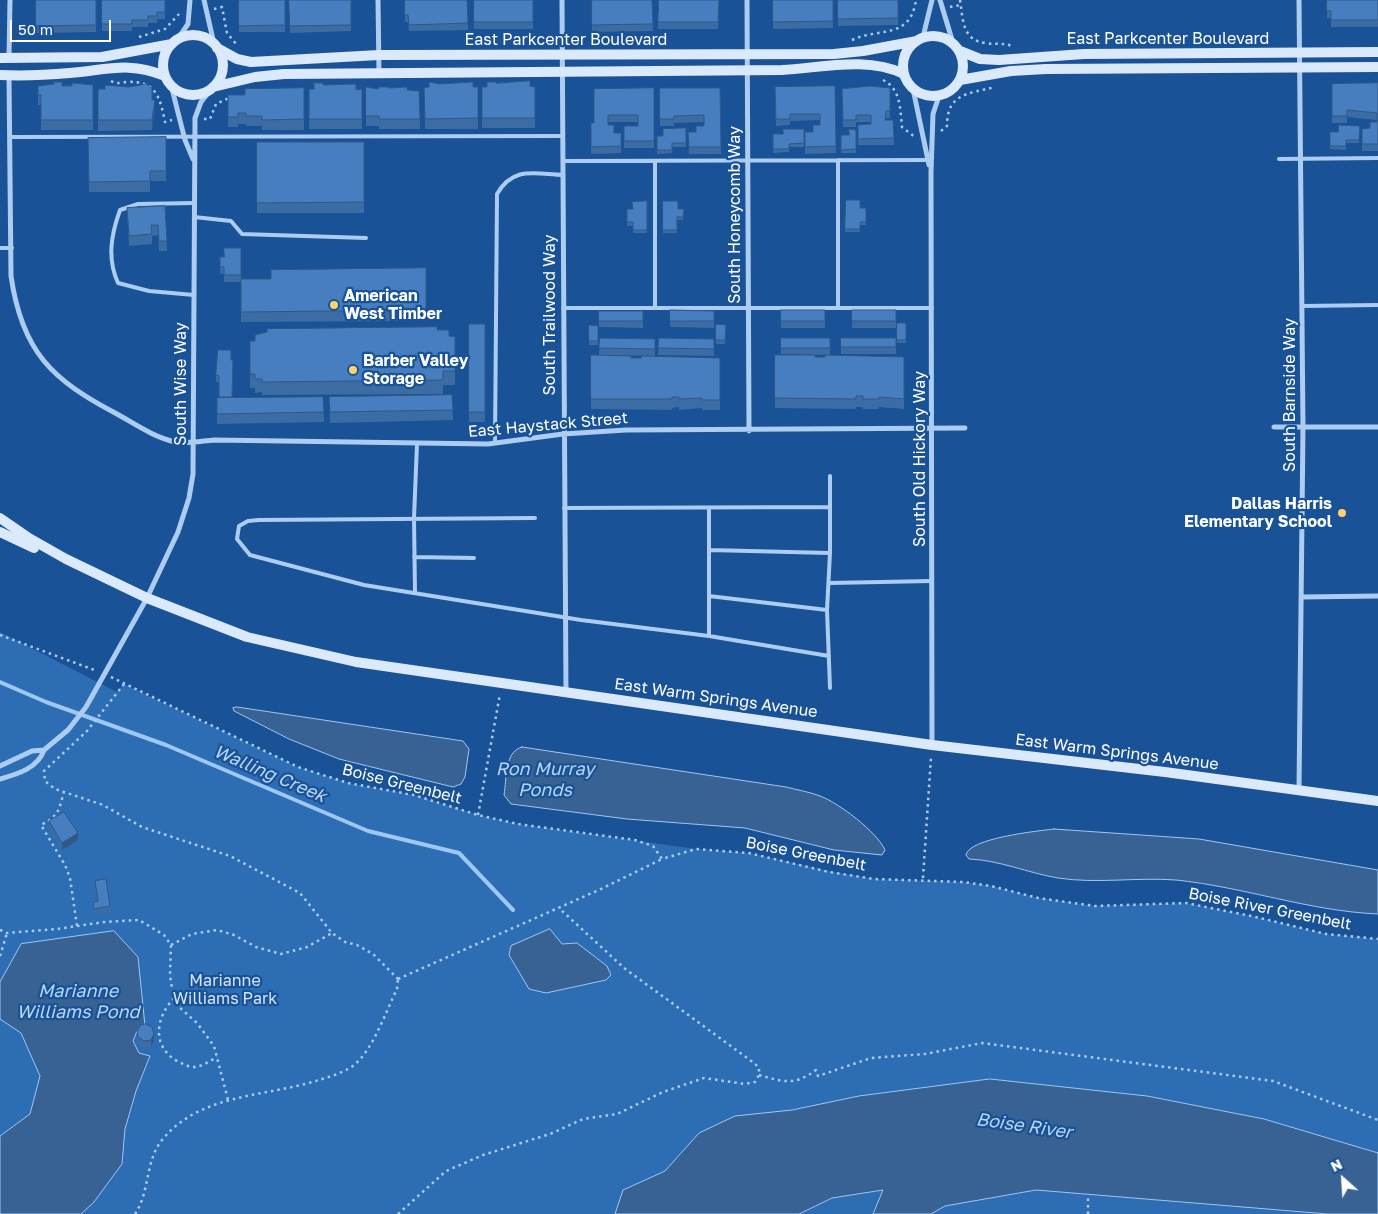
<!DOCTYPE html>
<html>
<head>
<meta charset="utf-8">
<style>
	body { margin:0 }
	#map { position:relative; width:1378px; height:1214px; overflow:hidden; background:#195296; font-family:"Golos Text",sans-serif }
	canvas { display:block }
	.north { position:absolute; left:1318px; top:1154px; width:50px; height:50px; -webkit-text-stroke:4px #195296; paint-order:stroke; rotate:334deg; font-size:14px; font-weight:700; line-height:20px; text-align:center; color:#fff }
	.north::after { content:''; display:block; margin:auto; width:18px; height:22px; background:#fff; clip-path:polygon(50% 0,100% 100%,50% 72%,0 100%) }
	.scale { position:absolute; left:10px; top:20px; width:101px; height:22px; box-sizing:border-box; border:2px solid #fff; border-top:0; padding-left:6px; font-size:15px; line-height:18px; white-space:nowrap; color:#fff; -webkit-text-stroke:4px #195296; paint-order:stroke }
</style>
</head>
<body>
<div id="map">
<canvas width="1378" height="1214"></canvas>
<div class="north">N</div>
<div class="scale">50 m</div>
</div>
<script>
const ctx = document.querySelector('canvas').getContext('2d');
ctx.lineJoin = 'round';
function fill(path, color) { ctx.fillStyle = color; ctx.fill(path, 'evenodd'); }
function strokePath(path, color, width, dash) { ctx.strokeStyle = color; ctx.lineWidth = width; ctx.lineCap = dash ? 'butt' : 'round'; ctx.setLineDash(dash || []); ctx.stroke(path); }
function write(font, color, halo, rows, align = 'center') {
  ctx.font = font + ' "Golos Text",sans-serif'; ctx.lineWidth = 4.5; ctx.setLineDash([]); ctx.textBaseline = 'middle'; ctx.strokeStyle = halo; ctx.fillStyle = color; for (const [text, x, y, turn = 0] of rows) {
    ctx.save(); ctx.translate(x, y); ctx.rotate((+turn || 0) * Math.PI / 180); ctx.textAlign = isNaN(turn) ? turn : align; if (halo) ctx.strokeText(text, 0, 0); ctx.fillText(text, 0, 0); ctx.restore();
  }
}
fill(new Path2D(`
	M0,632L117,692L124,684L298,767L348,783L414,795L478,815L518,824L696,849L749,853L829,871L874,879L963,882L991,886L1038,898L1095,906L1186,903L1256,917L1326,934L1378,939V1153L1264,1119L1147,1096L989,1079L859,1096L699,1133L665,1171L623,1190L615,1214H0Z
	M883,1190L873,1214H799L832,1198Z
	M1036,1190L1328,1214H931L945,1206Z`), '#2c6db4');
const water = new Path2D(`
	M237,707L463,741L469,749L465,777L461,784L453,787L339,759L289,739L234,711L233,708Z
	M522,747L786,787C797,790 810,792 820,796C839,803 877,832 885,850L882,855L834,850L745,828L627,819L511,804L504,795C507,778 504,752 522,747Z
	M1054,829L1199,839L1378,870V914C1309,911 1244,887 1176,880C1137,877 1097,884 1058,878C1028,873 999,860 969,859L966,855C969,838 1038,831 1054,829Z
	M550,929L562,944L577,943L607,966L611,975L606,980L546,993L529,989L509,955L511,946Z
	M114,931L138,957L145,1026L137,1031L133,1041L139,1053L150,1056L136,1091L125,1129L122,1164L94,1202L81,1214H0V1136L30,1114L40,1076L21,1033L0,1019V982L21,944Z
	M990,1079L1147,1096L1264,1119L1378,1153V1214H1328L1036,1190L945,1206L931,1214H873L883,1190L832,1198L799,1214H615L623,1190L665,1171L699,1133L735,1116L792,1110L859,1096Z`);
fill(water, '#386293');
strokePath(water, '#9ec7f3', 1);
strokePath(new Path2D(`
	M0,682L46,702L166,745L368,831L459,853L513,910`), '#9ec7f3', 4);
strokePath(new Path2D(`
	M960,0C963,19 962,41 986,43C997,45 1004,42 1014,47
	M950,7L961,5
	M214,9L222,7L227,33L237,45
	M139,37L165,29L179,14
	M852,40C880,27 910,40 916,0
	M883,80C901,89 900,109 902,127L915,137
	M111,81C116,84 121,83 126,82C156,80 160,97 165,122L172,120
	M204,119H210L216,104L229,98
	M941,131L947,126C947,93 968,94 995,87
	M0,635L97,671
	M111,677L298,767L348,783L414,795L478,815L518,824L635,840L653,846L662,859L696,849L749,853L829,872L874,879L963,882L991,886L1038,898L1095,906L1186,903L1256,917L1326,934L1378,939
	M124,684L87,731L44,771L45,781L55,789L103,805L142,827L230,856L300,893L332,933L345,942L357,945L373,954L398,979
	M64,791C59,810 59,816 41,825L65,865L70,878L77,926
	M478,815L500,694
	M923,878L931,757
	M0,930L7,933L57,929L104,922L139,920L164,935L171,945L170,975L173,995L178,1006L197,1023L214,1046L228,1100
	M171,945L192,934L217,930L234,935L256,947L281,954L307,947L332,933
	M0,956L7,933
	M398,979L601,889L662,859
	M174,998C156,1017 151,1046 177,1061C183,1064 188,1067 195,1067C203,1066 210,1061 217,1057
	M759,1075C784,1082 794,1086 816,1070L818,1076L871,1058L925,1054L982,1043L1273,1081L1378,1120
	M135,1214C150,1192 145,1161 162,1140C200,1093 266,1097 319,1080C331,1076 344,1073 354,1065C373,1050 386,1011 397,989L398,979
	M398,1214L446,1171L483,1155L550,1134L583,1119L617,1114L663,1092L704,1078L745,1084L755,1082L759,1075V1068L754,1063L624,968L559,908
	M1088,1214V1195`), '#acccf1', 2.5, [2.5, 4]);
strokePath(new Path2D(`
	M10,137L563,136
	M1279,159L1378,158
	M563,161L929,160
	M655,161V308
	M194,217L231,221L242,234L366,238
	M0,248H12
	M194,295L149,291L118,283C107,259 111,235 120,210L138,204L194,203
	M1302,306L1378,305
	M563,308H932
	M838,308V160
	M495,443L497,194C513,166 534,174 563,175
	M564,508L830,507
	M709,508V636L829,656
	M535,518L259,520L248,521L239,526L237,539L250,555L364,585L581,620L709,636
	M709,550L830,553V476
	M414,557L474,558
	M829,583L932,581
	M415,593L414,518L417,444
	M709,596L827,610L830,688
	M827,610L830,553`), '#acccf1', 4);
strokePath(new Path2D(`
	M204,0L214,44
	M378,0L379,73
	M562,0L566,691
	M747,0L749,431
	M940,0L953,43
	M923,37L932,0
	M177,40L188,24L190,0
	M9,58L10,0
	M9,76L11,276C22,352 52,380 117,414C135,424 155,438 176,442C187,444 202,441 214,440L488,444L563,434L626,430L965,428
	M171,85L185,140L193,159
	M913,89L929,165
	M1274,427H1378
	M1302,597L1378,596
	M932,745L931,172L933,114L939,96
	M0,766L32,751L44,750L68,730L86,707L147,598L178,532L189,498L193,474L195,118L201,102L213,87
	M0,779C18,774 38,768 44,750
	M1299,789L1303,427L1299,0`), '#acccf1', 5);
strokePath(new Path2D(`
	M163 65a30 30 0 1 1 60 0a30 30 0 1 1-60 0Z
	M903 66a30 30 0 1 1 60 0a30 30 0 1 1-60 0Z
	M217,48L237,59L251,62L379,55L834,54L863,51L917,41
	M960,51L980,59L999,60L1084,54L1378,52
	M0,58L102,57L172,44
	M0,75C23,76 47,75 70,73C107,70 129,61 165,76
	M960,80L1011,71L1046,69L1378,67
	M213,87L255,77L284,74L782,70C821,68 867,56 904,74
	M0,518L29,538L66,559L147,598L247,637L356,662L932,745L1165,772L1378,801
	M0,532L34,548`), '#dae9fb', 10);
fill(new Path2D(`
	M35,0H96V32L36,33Z
	M102,0H165V19H157V23H148V27H132V31H102Z
	M239,0H285V32H239Z
	M289,0H351V31L290,33Z
	M405,0H467L468,30L409,31L408,22H405Z
	M474,0H533V29H474Z
	M592,0H652L653,31L592,32Z
	M659,0H719L718,29H658Z
	M773,0H833V28L773,29Z
	M838,0H898V25L838,26Z
	M1327,0H1378V27H1331V18H1327Z
	M496,83L535,87V128H482V87H487Z
	M1378,83V151H1362V129L1370,128L1377,122V120L1347,117V123H1332V84Z
	M439,84L478,87V129H425L424,88L429,87Z
	M93,85V130H41V105H38V86Z
	M323,85L356,90L362,89V129H309V89H314Z
	M835,86L836,153L805,154V132H813L820,125V120L790,121V125L776,126L775,87Z
	M366,87L378,89L389,88L407,90L420,119V129H379V126H366Z
	M304,88V130H262V126H246V124H238V127H228V95H245Z
	M654,88V148H624V126H638V122H608V125L614,133H621V153L591,154V123H594Z
	M660,88H720L721,154H689L688,132H696L704,126V122L674,123V126H660Z
	M890,88V118H886V120H893L894,145H858V125L871,124V122H856V127H843L842,89Z
	M98,89L152,100L155,110L152,130L98,131Z
	M1360,126L1359,143H1346V150L1330,149V132H1338Z
	M686,128V147H672V153L657,154V136H663Z
	M804,129V147H789V152L773,153V134H783Z
	M856,130V153H841V135H849Z
	M166,137V181H150V192H89L88,138Z
	M257,142H364V213H257Z
	M846,200L860,208H866V225H860V232H845Z
	M647,201V233H633V226H627V209H632Z
	M663,201L678,209H684L683,220H677V233H663Z
	M165,206L167,251H159L158,235L152,236V244L129,246L127,208Z
	M241,248V279H271L426,268V321L241,322V282H224V274H220V257H224Z
	M670,310L714,311V328L670,327Z
	M781,310H825V328H781Z
	M852,310H896V328H852Z
	M599,311H643V328L599,327Z
	M897,323H906V343H897Z
	M469,324H485V422H469Z
	M716,324L726,325L725,344H716Z
	M589,325L598,326V345H589Z
	M437,330L449,336L455,337V385H443V394L262,395V392L255,393V388H250V341Z
	M600,338L655,339V356L599,355Z
	M659,338L714,339V356L658,355Z
	M781,338H830V355L781,354Z
	M841,338H896V354H841Z
	M231,350L232,398L323,397L324,422L217,424V398H219V382H216V375Z
	M591,355L631,358H720V410H702V408L679,410V407L672,408V410L591,409Z
	M775,355L815,357H904V409L879,407V409H863V407H856V409L775,408Z
	M452,395L453,420L330,423L329,397Z
	M49,821L78,840L62,850L49,828Z
	M95,881L110,906V913L94,916L93,902L97,901L95,888Z
	M137,1031L154,1041L151,1047L144,1048L138,1044Z`), '#3c6ca4');
fill(new Path2D(`
	M155,100V110L152,130V120Z
	M78,833V840L62,850V843Z
	M154,1034V1041L151,1047V1040Z`), '#315886');
const building = new Path2D(`
	M36,0H96V25L36,26Z
	M102,0H165V12H157V16H148V20H132V24H102Z
	M239,0H285V25L239,26Z
	M289,0H351V25L290,26Z
	M405,0H467L468,23L409,25L408,15H405Z
	M474,0H533V22H474Z
	M592,0H652L653,24L592,25Z
	M659,0H719L718,22H658Z
	M773,0H833V21L773,22Z
	M838,0H898V18L838,19Z
	M1327,0H1378V20H1331V11H1327Z
	M530,81V86L535,87V118H482V87H487V82H496V83Z
	M54,82H62V86H72V83L93,85V120H41V95H38V86L54,84Z
	M429,82L439,84L473,82V87H478V118L425,119L424,88L429,87Z
	M314,83H323V85L356,84V90L362,89V119H309V89H314Z
	M1378,83V144H1362V129L1370,128V122H1377V113L1347,110V116H1332V84Z
	M147,84L152,89V100H155L152,120H98V89H105V85L129,87Z
	M835,86L836,146L805,147V132H813V125H820V114H790V119H776L775,87Z
	M870,86L890,88V111H886L885,120H893L894,138L858,139V125L871,124V115H856V120H843L842,89Z
	M366,87L378,89L379,87H389V88L407,87V90L419,91L420,119H379V116H366Z
	M304,88V119L262,120V116H246V113H238V117H228V95H245V89Z
	M654,88V141H624V126H638V115H608V125H614V133H621V146L591,147V123H594V89Z
	M660,88H720L721,147H689L688,132H696V126H704V115L674,116V119H660Z
	M1339,125L1360,126L1359,140H1346V146H1330V132H1338Z
	M686,128V143H672V150H657V136H663V129Z
	M783,129H804V143L789,144V149H773V134H783Z
	M849,129L856,130V149L841,150V135H849Z
	M166,137V171H150V181L89,182L88,138Z
	M257,142H364V202L257,203Z
	M846,200H860V208H866V222H860V229H845Z
	M647,201V230H633V222H627V209H633L632,202Z
	M663,201H678V209H684L683,217H677V230H663Z
	M165,206L167,241H159L158,225H151L152,234L129,236L127,208Z
	M224,248H241V275H224V267H220V257H224Z
	M426,268V310L241,312V279H271V270Z
	M670,310L714,311V321H670Z
	M781,310H825V321H781Z
	M852,310H896V321H852Z
	M599,311H643V321H599Z
	M897,323H906V340H897Z
	M469,324H485V412H469Z
	M716,324L726,325L725,340H716Z
	M589,325L598,326V341H589Z
	M437,327V330H449V336L455,337V371H443V380L262,382V379H255V374H250V341H255V335L267,332V329Z
	M600,338L655,339V349L599,348Z
	M659,338L714,339V349L658,348Z
	M781,338H830V348H781Z
	M841,338H896V347H841Z
	M218,350H231V360H233L232,397H219V376L216,375Z
	M591,355L631,356V358H641L642,356L720,358V400H702V398L679,399V397H672V399H591Z
	M775,355H815V357H825V355L904,357V399L879,397V399H863V396H856V399L775,398Z
	M452,395L453,410L330,412L329,397Z
	M323,397L324,412L217,414V398Z
	M64,812L78,833L62,843L49,821Z
	M106,879L110,906L94,909L93,902L98,901L95,881Z
	M146,1024L152,1027L154,1034L151,1040L144,1041L138,1037L137,1031L141,1025Z`);
fill(building, '#467ebf');
strokePath(building, '#315886', 1);
for (const [x, y, r, color] of [
	[334,305,5,"#ffd16b"],
	[353,370,5,"#ffd16b"],
	[1342,513,5,"#ffd16b"]
]) { const dot = new Path2D(); dot.arc(x, y, r, 0, 2 * Math.PI); ctx.fillStyle = color; ctx.fill(dot); strokePath(dot, '#195296', 2); }
write('16px', '#fff', '#195296', [
	["East Parkcenter Boulevard",1168,39],
	["East Parkcenter Boulevard",566,40],
	["South Honeycomb Way",735,215,-90],
	["South Trailwood Way",550,315,-90],
	["South Wise Way",181,384,-90],
	["South Barnside Way",1290,395,-90],
	["East Haystack Street",548,425,-5],
	["South Old Hickory Way",920,459,-90],
	["East Warm Springs Avenue",716,698,8],
	["East Warm Springs Avenue",1117,752,7],
	["Boise Greenbelt",402,784,14],
	["Boise Greenbelt",806,854,11],
	["Boise River Greenbelt",1270,909,11]
]);
write('bold 16px', '#fff', '#195296', [
	["American",344,296],
	["West Timber",344,314],
	["Barber Valley",363,361],
	["Storage",363,379],
	["Dallas Harris",1332,504,"right"],
	["Elementary School",1332,522,"right"]
], 'left');
write('16px', '#d3e6fb', '#195296', [
	["Marianne",225,981],
	["Williams Park",225,999]
]);
write('italic 18px', '#b8d6f7', '#195296', [
	["Ron Murray",545,769],
	["Ponds",545,790],
	["Walling Creek",270,774,23],
	["Marianne",78,991],
	["Williams Pond",78,1012],
	["Boise River",1024,1126,8]
]);
</script>
</body>
</html>
